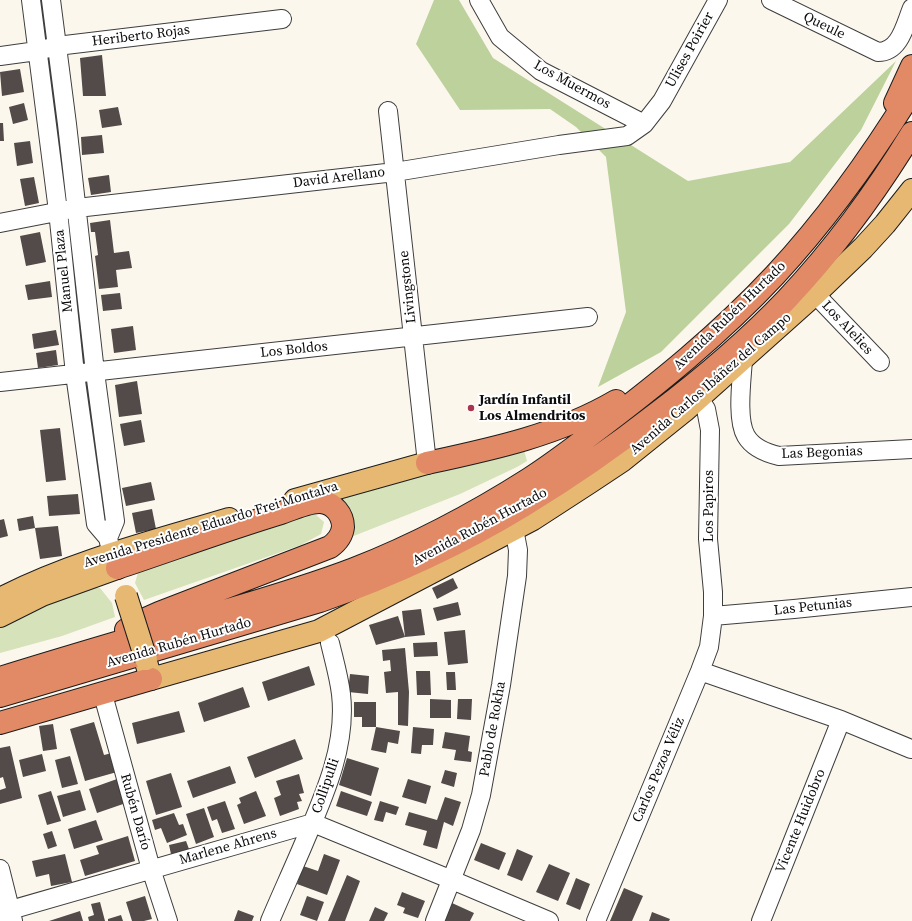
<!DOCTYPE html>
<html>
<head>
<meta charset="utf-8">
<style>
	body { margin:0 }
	canvas { display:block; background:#fcf7ec }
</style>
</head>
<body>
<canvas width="912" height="921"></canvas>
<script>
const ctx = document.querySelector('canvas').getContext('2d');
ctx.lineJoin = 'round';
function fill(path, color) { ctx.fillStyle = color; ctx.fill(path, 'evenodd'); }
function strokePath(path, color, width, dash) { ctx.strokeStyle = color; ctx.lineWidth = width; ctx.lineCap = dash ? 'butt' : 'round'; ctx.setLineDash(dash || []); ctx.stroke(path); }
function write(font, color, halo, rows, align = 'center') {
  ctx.font = font + ' "Source Serif 4",serif'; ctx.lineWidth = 4; ctx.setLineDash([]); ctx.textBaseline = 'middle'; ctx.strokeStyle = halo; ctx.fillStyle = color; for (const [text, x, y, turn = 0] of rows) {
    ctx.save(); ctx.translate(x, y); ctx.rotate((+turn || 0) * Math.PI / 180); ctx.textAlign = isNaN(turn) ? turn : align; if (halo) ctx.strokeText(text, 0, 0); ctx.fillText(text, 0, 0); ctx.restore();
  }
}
fill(new Path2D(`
	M524,450L527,461L517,467L460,494L346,539L337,498L425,475Z
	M295,514L316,515L324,522L321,534L301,545L144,600L135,583L139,569Z
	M85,588H100L112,603L115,617L62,636L0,653V625Z`), '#d5e2ba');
fill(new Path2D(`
	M434,0H459L493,58L688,181L790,162L896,61L861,130L789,224L661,352L598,387L626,312L606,157L576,127L550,109L460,110L416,44Z`), '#bcd19c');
fill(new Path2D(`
	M102,55L106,96H83L80,58Z
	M20,69L24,92L2,96L0,72Z
	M24,103L28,120L13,124L9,107Z
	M118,107L122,125L102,128L99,110Z
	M0,123H3L4,141H0Z
	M102,135L104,153L82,155L81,137Z
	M30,141L33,163L17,166L14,143Z
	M109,175L111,192L91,195L88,178Z
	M34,177L39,203L25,206L20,179Z
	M110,220L114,253L129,251L132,268L116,270L118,287L99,289L95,256L98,255L95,232H91L90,223Z
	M40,232L46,262L26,266L20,236Z
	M50,281L52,297L28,300L25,285Z
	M120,293L122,309L103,311L101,295Z
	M133,326L136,350L114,353L111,329Z
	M56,330L59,345L34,349L32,334Z
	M56,350L58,365L38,368L36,353Z
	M137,381L142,414L119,417L115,385Z
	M141,420L145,442L124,446L120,424Z
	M60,428L66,480L46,482L40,430Z
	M151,482L155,500L126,506L122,488Z
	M78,494L80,514L49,516L47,496Z
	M152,509L156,529L136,533L132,513Z
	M33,516L35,528L19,531L17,519Z
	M4,519L8,536L0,538V520Z
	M58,526L62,556L40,559L35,528Z
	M453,578L458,588L437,599L432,588Z
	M458,602L461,615L437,621L433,608Z
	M421,609L425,635L405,637L402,611Z
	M398,616L405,637L376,645L369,625Z
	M465,630L468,663L448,665L444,632Z
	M437,642L438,656L414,657L413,643Z
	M405,648L409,692L408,726L398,725V692L386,693L384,672L391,671L390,660L383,661L382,650Z
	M309,666L315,685L268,701L262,682Z
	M416,671H430L431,695H417Z
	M446,672H455L456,690H447Z
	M350,674L369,676L368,694L348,692Z
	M243,687L250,707L204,722L198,703Z
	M430,699L451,700V718H430Z
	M458,699H472L471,720L457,719Z
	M354,702H376V727L400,731L398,744L388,742L386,753L371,750L376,727H362V717H354Z
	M179,711L185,732L137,744L132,723Z
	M94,722L104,755L112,753L117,772L85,781L70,729Z
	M53,724L57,749L43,751L39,726Z
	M413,727L434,729L433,745H422L421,754L411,753Z
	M445,732L470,736L468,751L472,752L471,762L454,760L456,750L442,748Z
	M295,739L303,759L255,778L247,757Z
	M10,746L22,798L0,804V790L6,788L3,777L0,778V748Z
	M42,754L46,771L23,777L19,760Z
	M70,756L78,784L62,788L55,760Z
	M347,758L379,768L371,796L339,785Z
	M230,766L236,783L193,798L187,781Z
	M445,770L457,773L454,787L441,783Z
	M171,773L182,807L156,815L146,781Z
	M299,774L304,793L299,794L302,801L297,802L299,809L280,816L274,798L281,795L276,781Z
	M117,779L126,803L97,813L89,789Z
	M408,779L431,786L426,804L402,797Z
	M80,790L86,810L63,817L57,796Z
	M51,791L61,821L47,825L38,795Z
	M256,791L266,816L244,824L237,805L241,803L239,798Z
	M341,791L372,802L367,816L336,806Z
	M445,797L461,802L453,826L444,822L437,849L423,845L427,831L405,825L409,812L437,820Z
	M225,801L235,829L222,833L217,819L212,821L207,807Z
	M380,801L399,807L396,815L386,812L383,822L374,820Z
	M204,808L214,837L196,844L186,814Z
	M174,813L179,825L183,824L187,835L167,843L161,828L155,830L152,820Z
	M96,820L103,840L74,849L68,829Z
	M52,831L57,846L48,849L43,834Z
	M128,836L135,861L85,876L80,860L99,854L96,846Z
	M186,841L189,849L171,854L169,845Z
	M481,843L506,853L499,870L474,860Z
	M517,849L533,856L522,881L507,875Z
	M65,854L72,882L51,886L49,874L36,877L32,861Z
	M324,854L340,860L327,895L297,884L303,866L318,871Z
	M549,864L570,873L558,901L536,892Z
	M347,875L360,881L345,921H328Z
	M576,878L590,884L580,910L566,904Z
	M624,888L643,896L632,921H610Z
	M402,892L425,901L418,918L403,913L405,908L397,905Z
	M145,896L152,919L144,921H132L126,902Z
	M307,896L324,902L317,921L300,915Z
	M100,902L105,921H89L88,917L94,915L91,904Z
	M452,903L474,913L470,921H444Z
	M375,907L388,913L384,921H369Z
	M238,910L254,916L252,921H234Z
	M80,911L83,921H49Z
	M652,912L670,919L669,921H649Z
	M121,915L123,921H108V919Z`), '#524b49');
const minor = new Path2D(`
	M31,0L58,211L75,374L96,524L108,538L112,555
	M51,0L67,124L95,372L115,521L108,538
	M479,0L500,37L541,71L644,124
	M771,0L878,52C900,52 905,25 912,8
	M0,56L37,51L57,46L282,19
	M388,111L427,463
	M0,223L77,208L395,172L559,145L627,136L644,124L662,101L718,0
	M815,294L880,362
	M743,359C742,378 736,419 746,436C753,448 766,453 779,456L912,449
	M0,382L588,317
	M713,616L794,609L912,597
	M700,671L841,720L911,749
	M105,702L151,869L168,921
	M0,869L13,921
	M0,913L313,823L452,880L549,921
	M270,921C281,895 293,869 304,843C324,796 347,746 341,694C339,677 334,660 330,643
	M435,921L471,830L481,795L501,685L517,576L518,550L514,529
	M596,921L700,671L709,647L713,616V592L708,539L710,430L706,409L699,398
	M761,921L841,720`);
const major = new Path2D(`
	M295,500L427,463
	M0,599C72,562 152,542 229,519
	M0,616L42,595L117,568
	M146,662L151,679L319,631L533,519L590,482L623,460L684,411L815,294L863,248L885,224L912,190`);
const highway = new Path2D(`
	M895,103L912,66
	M427,463C492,449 558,435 616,401
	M117,568C171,550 225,530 281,513C292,509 310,501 321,502C334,503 343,515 343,527C342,536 337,542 330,547L159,613L141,621L126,630
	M0,678C64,658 129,639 194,620C248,604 302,589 354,569C415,545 474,514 529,479C551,465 572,449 593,433C657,385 720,334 775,275C827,219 872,156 912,91
	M0,696L320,601C391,576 459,545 523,506C569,478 614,447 656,414C702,379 747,341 787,299C834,249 876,192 912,133
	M0,723L151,679`);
strokePath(minor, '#3e3e3e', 20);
strokePath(major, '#1c1c1c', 24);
strokePath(highway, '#1c1c1c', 24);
strokePath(minor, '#fff', 18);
strokePath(major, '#e7b872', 22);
strokePath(highway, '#e18a65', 22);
const majorBridge = new Path2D(`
	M126,596L146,659`);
strokePath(majorBridge, '#1c1c1c', 24, []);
strokePath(majorBridge, '#e7b872', 22);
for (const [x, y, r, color] of [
	[471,408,4,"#a9364e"]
]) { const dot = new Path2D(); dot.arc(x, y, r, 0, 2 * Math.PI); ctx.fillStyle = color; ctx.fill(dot); strokePath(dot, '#fff', 1.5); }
write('14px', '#0b0b0b', '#fff', [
	["Queule",824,26,26],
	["Heriberto Rojas",141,36,-7],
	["Ulises Poirier",690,50,-61],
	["Los Muermos",572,85,29],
	["David Arellano",339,178,-7],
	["Manuel Plaza",64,271,-96],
	["Livingstone",408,287,-96],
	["Avenida Rubén Hurtado",730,316,-44],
	["Los Alelies",847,328,47],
	["Los Boldos",294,350,-6],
	["Avenida Carlos Ibáñez del Campo",711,384,-41],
	["Las Begonias",822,453,-2],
	["Los Papiros",709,506,-90],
	["Avenida Presidente Eduardo Frei Montalva",211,525,-17],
	["Avenida Rubén Hurtado",480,527,-28],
	["Las Petunias",813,607,-6],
	["Avenida Rubén Hurtado",179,643,-16],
	["Pablo de Rokha",493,729,-80],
	["Carlos Pezoa Véliz",659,770,-67],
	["Collipulli",326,786,-71],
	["Rubén Darío",135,812,74],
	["Vicente Huidobro",801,821,-68],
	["Marlene Ahrens",228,847,-16]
]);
write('bold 14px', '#0b0b0b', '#fff', [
	["Jardín Infantil",479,400],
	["Los Almendritos",479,416]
], 'left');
</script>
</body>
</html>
